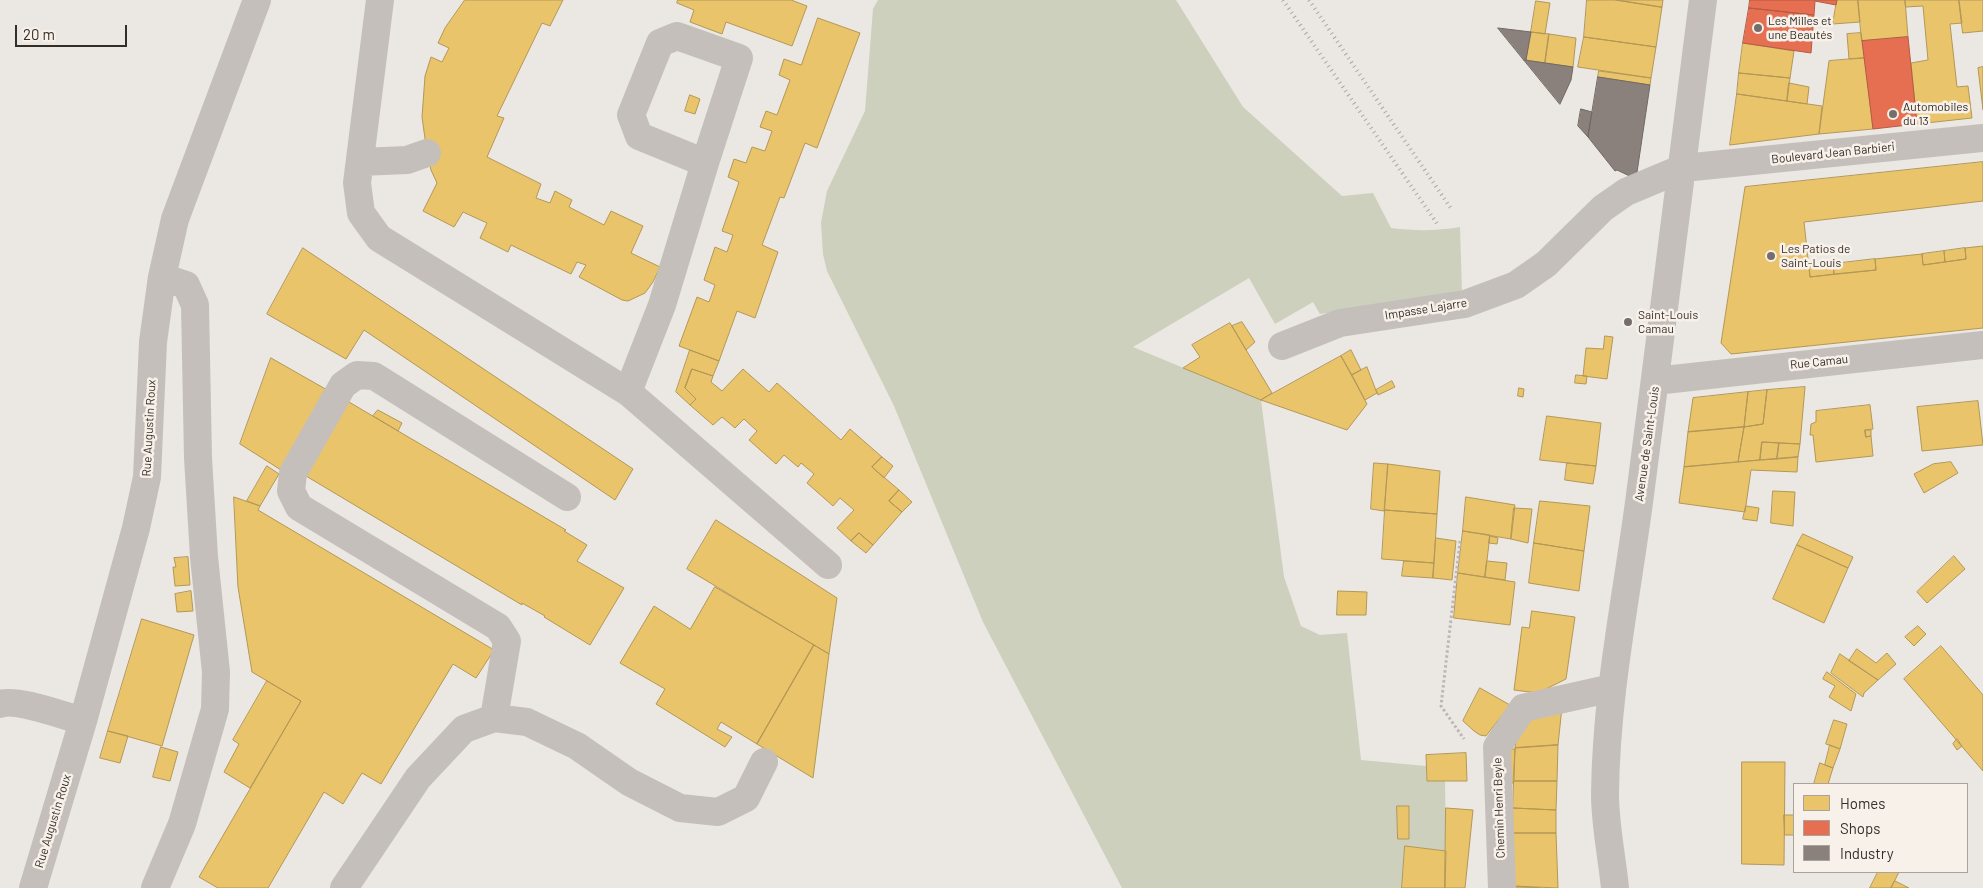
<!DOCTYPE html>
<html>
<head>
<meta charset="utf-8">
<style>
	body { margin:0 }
	#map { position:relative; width:1983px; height:888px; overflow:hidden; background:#ebe7e2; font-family:Barlow,sans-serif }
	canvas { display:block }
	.legend { position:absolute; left:1793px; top:783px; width:175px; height:90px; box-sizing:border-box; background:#f7f1ea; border:1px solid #a9a39d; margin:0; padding:6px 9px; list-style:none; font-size:15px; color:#352d29 }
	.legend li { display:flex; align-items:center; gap:10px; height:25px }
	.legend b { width:25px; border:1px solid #a9a39d }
	.scale { position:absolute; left:15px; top:25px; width:112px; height:22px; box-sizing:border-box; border:2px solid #352d29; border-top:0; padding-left:6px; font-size:15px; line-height:18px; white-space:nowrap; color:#352d29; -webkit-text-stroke:4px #f7f1ea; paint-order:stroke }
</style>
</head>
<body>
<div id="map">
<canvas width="1983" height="888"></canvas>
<ul class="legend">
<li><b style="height:14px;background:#e9c46a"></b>Homes</li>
<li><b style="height:14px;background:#e76f51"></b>Shops</li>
<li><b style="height:14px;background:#8a817c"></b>Industry</li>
</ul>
<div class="scale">20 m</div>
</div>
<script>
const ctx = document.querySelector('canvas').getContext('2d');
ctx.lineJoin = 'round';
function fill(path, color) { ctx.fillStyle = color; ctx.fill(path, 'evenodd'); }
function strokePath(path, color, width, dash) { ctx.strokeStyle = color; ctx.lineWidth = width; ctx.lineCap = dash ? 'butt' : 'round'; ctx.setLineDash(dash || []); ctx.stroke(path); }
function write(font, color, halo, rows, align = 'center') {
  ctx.font = font + ' Barlow,sans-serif'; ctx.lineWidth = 5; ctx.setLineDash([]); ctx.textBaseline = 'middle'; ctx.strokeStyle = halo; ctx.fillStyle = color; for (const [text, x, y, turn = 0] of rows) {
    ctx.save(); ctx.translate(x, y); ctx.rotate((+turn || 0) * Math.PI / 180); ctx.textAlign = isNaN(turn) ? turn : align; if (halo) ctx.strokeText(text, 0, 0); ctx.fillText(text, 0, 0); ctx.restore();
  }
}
fill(new Path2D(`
	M878,0H1176L1243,107L1342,196L1373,193L1391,228C1415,231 1437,231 1460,227L1462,294L1320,314L1313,302L1275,324L1249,278L1133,347L1261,400L1284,577L1301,626L1320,635L1347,633L1361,760L1426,766L1427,781H1445L1446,851L1405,846L1402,888H1122L983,622L894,406L827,271L823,254L821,223L827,191L865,111L873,9Z`), '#ccd0bd');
const homes = new Path2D(`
	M465,0H563L550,26L542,23L497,116L504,118L487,157L541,184L536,198L550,203L555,191L572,200L569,207L604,225L611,211L643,226L631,253L660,267L653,282L645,293L628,301L622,300L579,277L586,265L577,262L571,274L511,245L508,252L480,238L487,223L463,212L454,227L423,211L437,183L431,170L427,153L422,117L425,76L431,57L442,62L449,48L438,43L445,28Z
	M678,0H791L807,6L792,46L726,22L722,34L690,22L694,10L677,3Z
	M1587,0H1616L1662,7L1656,47L1584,37Z
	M1616,0H1663L1662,7Z
	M1837,0H1858L1860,22L1833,24Z
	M1858,0H1905L1908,37L1862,41Z
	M1905,0H1959L1962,23L1950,24L1957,87L1968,86L1972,118L1917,124L1911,63L1928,60L1923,6L1906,7Z
	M1959,0H1983V31L1963,33Z
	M1536,1L1550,3L1545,34L1531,32Z
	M818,18L860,33L817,148L805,143L784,198L780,197L762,245L778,252L755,318L737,311L719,361L679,346L697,297L709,302L715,285L704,280L715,247L727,252L733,235L722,231L739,182L728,177L734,159L746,163L752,147L765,151L772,131L760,127L766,111L777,115L790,80L779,75L784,59L801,65Z
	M1531,32L1549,34L1545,63L1526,60Z
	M1861,33L1865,58L1849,59L1847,34Z
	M1549,34L1576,38L1573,67L1545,63Z
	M1584,37L1656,47L1651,78L1578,67Z
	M1743,43L1794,51L1790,78L1739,73Z
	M1865,58L1873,129L1819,134L1829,61Z
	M1983,67V110L1978,68Z
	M1599,71L1651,78L1650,85L1598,77Z
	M1739,73L1790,78L1787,101L1737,94Z
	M1789,83L1809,87L1807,104L1787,101Z
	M1737,94L1822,106L1819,134L1730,145Z
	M690,95L700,99L695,114L685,111Z
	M1983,162V201L1804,222L1810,277L1876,270L1875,259L1922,254L1923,265L1966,259L1965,248L1983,246V328L1731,354L1721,343L1745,187Z
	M303,248L633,469L615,500L364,330L346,359L267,314Z
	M1965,248L1966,259L1945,262L1944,251Z
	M1944,251L1945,262L1923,265L1922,254Z
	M1875,259L1876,270L1834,274L1833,264Z
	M1833,264L1834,274L1810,277L1809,266Z
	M1242,322L1255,342L1246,350L1232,326Z
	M1230,323L1272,393L1261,400L1183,368L1200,357L1192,345Z
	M1605,336L1613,337L1607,379L1583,376L1586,348L1603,349Z
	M690,350L719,361L713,376L692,369L685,388L696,399L690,405L676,392Z
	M1351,350L1361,370L1352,375L1341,356Z
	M1341,356L1367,404L1347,430L1261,400Z
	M271,358L329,391L281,470L240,444Z
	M1367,367L1377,393L1365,400L1352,375Z
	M692,369L713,376L711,382L722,391L743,369L769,392L777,383L841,440L850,429L882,457L872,467L899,490L889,501L902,512L873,545L859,533L851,541L837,528L854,510L840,498L833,506L807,483L814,474L801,463L798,467L784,455L776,464L749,440L757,431L744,419L735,428L722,417L713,425L690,405L696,399L685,388Z
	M1576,375L1587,376L1586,384L1575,383Z
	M1392,381L1395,387L1378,395L1376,390Z
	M1805,387L1800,444L1762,442L1760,460L1738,462L1744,427L1763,424L1767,390Z
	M1519,388L1524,389L1523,397L1518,396Z
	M1767,390L1763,424L1744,427L1748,392Z
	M1748,392L1744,427L1688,432L1693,398Z
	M1978,401L1983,445L1922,451L1917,407Z
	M349,402L566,530L564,531L587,545L577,561L624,588L590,645L544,617L545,616L522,603V605L306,476Z
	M1870,405L1873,429L1865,430L1866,437L1871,436L1873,456L1816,462L1813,435H1810L1811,424L1816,422V411Z
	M378,410L402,423L398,431L373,416Z
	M1547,416L1601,423L1596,466L1540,460Z
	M1744,427L1738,462L1684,467L1688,432Z
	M1865,430H1871V436L1866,437Z
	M1762,442L1779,443L1777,459L1760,460Z
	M1779,443L1800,444L1798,457L1777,459Z
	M882,457L893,466L884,478L872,467Z
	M1798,457L1797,472L1751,470L1745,512L1679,503L1684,467Z
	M1951,462L1958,473L1924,493L1914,474L1933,464Z
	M1374,463L1388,464L1384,511L1371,509Z
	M1567,463L1596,466L1593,484L1565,480Z
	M1388,464L1440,471L1437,514L1385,510Z
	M267,466L279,474L260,506L247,501Z
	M899,490L912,502L902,512L889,501Z
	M1773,491L1795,492L1793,526L1771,523Z
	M234,497L260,506L258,510L494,650L476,678L453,664L381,784L362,773L343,804L324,792L268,888H218L199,877L301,701L252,672L238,587Z
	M1466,497L1515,505L1511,539L1463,531Z
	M1540,501L1590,506L1584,551L1534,543Z
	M1746,506L1759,508L1757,521L1743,519Z
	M1514,508L1532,509L1528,543L1511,539Z
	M1385,510L1437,514L1434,563L1382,559Z
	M716,520L837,598L829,654L687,569Z
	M1463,531L1490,535L1485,577L1458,573Z
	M859,533L873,545L866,553L851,541Z
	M1803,534L1853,557L1848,568L1797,545Z
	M1490,536L1498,538L1497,544L1489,543Z
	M1436,538L1456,541L1452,580L1433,578Z
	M1534,543L1584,551L1579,591L1529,583Z
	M1797,545L1848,568L1824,623L1773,599Z
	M1954,556L1965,569L1927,603L1917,592Z
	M188,557L190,585L175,586L173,567H176L174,558Z
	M1404,561L1434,563L1433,578L1402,576Z
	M1487,561L1507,563L1505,580L1485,577Z
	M1458,573L1515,582L1510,625L1454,618Z
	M715,587L814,645L757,744L721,722L717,729L732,737L725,747L656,704L665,689L620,663L654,606L690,629Z
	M191,591L193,611L177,612L175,594Z
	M1338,591L1367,592L1366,615H1337Z
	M1532,611L1575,617L1566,679L1538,693L1514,690L1522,627L1529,628Z
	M142,619L194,635L162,746L108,731Z
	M1918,626L1926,634L1914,646L1905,637Z
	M814,645L829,654L813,778L757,744Z
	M1941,646L1983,695V771L1904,679Z
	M1857,649L1876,663L1887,653L1896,664L1878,680L1849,661Z
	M1840,654L1878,680L1864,693L1863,697L1831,673Z
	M1827,672L1856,694L1851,711L1829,697L1835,686L1823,679Z
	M267,681L301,701L250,788L224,772L239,744L233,740Z
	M1480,688L1510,705L1486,736L1480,735L1474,731L1463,721Z
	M1562,707L1558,745L1515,748L1519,725Z
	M1834,720L1847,724L1840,749L1826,744Z
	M108,731L128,736L120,763L100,758Z
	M1957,739L1962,746L1957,750L1953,744Z
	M1558,745L1557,781H1514L1515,748Z
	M1830,745L1840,749L1833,768L1825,765Z
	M161,747L178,752L170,781L153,777Z
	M1510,749H1515L1513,783H1506Z
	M1466,753L1467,781H1427L1426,755Z
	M1742,762H1785L1784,865L1742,864Z
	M1820,763L1833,768L1828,784H1814Z
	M1514,781H1557L1556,810L1513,808Z
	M1397,806H1409V839H1398Z
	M1446,808L1473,810L1465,888H1445Z
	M1513,808L1556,810V833H1513Z
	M1784,815H1794V835H1785Z
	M1513,833H1556L1558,888L1513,886Z
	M1405,846L1446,851L1445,888H1402Z
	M1878,872H1899L1891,888H1870Z
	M1895,881L1909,888H1891Z
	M1513,886L1541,888H1513Z`);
fill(homes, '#e9c46a');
strokePath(homes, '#b39756', 1);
const shops = new Path2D(`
	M1750,0H1837L1836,5L1815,1L1814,15L1749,8Z
	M1749,8L1814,15L1811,53L1743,43Z
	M1908,37L1917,124L1873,129L1862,41Z`);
fill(shops, '#e76f51');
strokePath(shops, '#b25b45', 1);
const industry = new Path2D(`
	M1498,28L1531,32L1526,60H1524Z
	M1524,60L1573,67L1571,80L1560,104Z
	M1598,77L1650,85L1636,179L1617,170L1615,171L1588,137Z
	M1581,109L1592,112L1588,137L1578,126Z`);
fill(industry, '#8a817c');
strokePath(industry, '#706863', 1);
strokePath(new Path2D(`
	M1460,541L1441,706L1464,739`), '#bdb7b3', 3, [2.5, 2.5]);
strokePath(new Path2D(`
	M380,0L357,183L361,213L379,238L628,392L828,565
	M360,162L407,160L427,153
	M1282,346L1340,323L1465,304L1516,285L1546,264L1603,208L1626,192L1683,168L1983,138
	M1655,381L1983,345
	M628,392L662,305L705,163L739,58L677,36L660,43L631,115L639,136L705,163
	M0,704C16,698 64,716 83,721
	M494,718L507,641L498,627L299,507L291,491L293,473L343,385L357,375L374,376L567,497
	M33,888L83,721L136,528L147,477L153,342L162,277L175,219L257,0
	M155,888L182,824L215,709L216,672L204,557L198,458L195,305L186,285L162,277
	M344,888L418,778L464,729L494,718L527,722L577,746L629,782L680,808L718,812L746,798L764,762
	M1502,888L1497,747L1523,708L1612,688
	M1615,888C1612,857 1605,825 1605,794C1606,693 1627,595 1640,495C1661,330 1683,165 1703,0`), '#c4bfbb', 28);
strokePath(new Path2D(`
	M1283,0L1438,225
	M1309,0L1452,210`), '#aca8a5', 4, [1, 4]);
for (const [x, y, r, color] of [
	[1758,28,5,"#756e6a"],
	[1893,114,5,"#756e6a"],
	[1771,256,5,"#756e6a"],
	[1628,322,5,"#756e6a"]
]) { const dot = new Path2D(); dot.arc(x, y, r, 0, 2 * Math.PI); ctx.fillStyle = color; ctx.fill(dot); strokePath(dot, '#f7f1ea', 2); }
write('12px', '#352d29', '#f7f1ea', [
	["Les Milles et",1768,21],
	["une Beautés",1768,35],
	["Automobiles",1903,107],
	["du 13",1903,121],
	["Les Patios de",1781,249],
	["Saint-Louis",1781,263],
	["Saint-Louis",1638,315],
	["Camau",1638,329]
], 'left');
write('12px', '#352d29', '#f7f1ea', [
	["Boulevard Jean Barbieri",1833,153,-6],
	["Impasse Lajarre",1426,309,-9],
	["Rue Camau",1819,362,-6],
	["Rue Augustin Roux",149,428,-87],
	["Avenue de Saint-Louis",1647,444,-82],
	["Chemin Henri Beyle",1499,808,-92],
	["Rue Augustin Roux",53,821,-73]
]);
</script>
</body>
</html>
